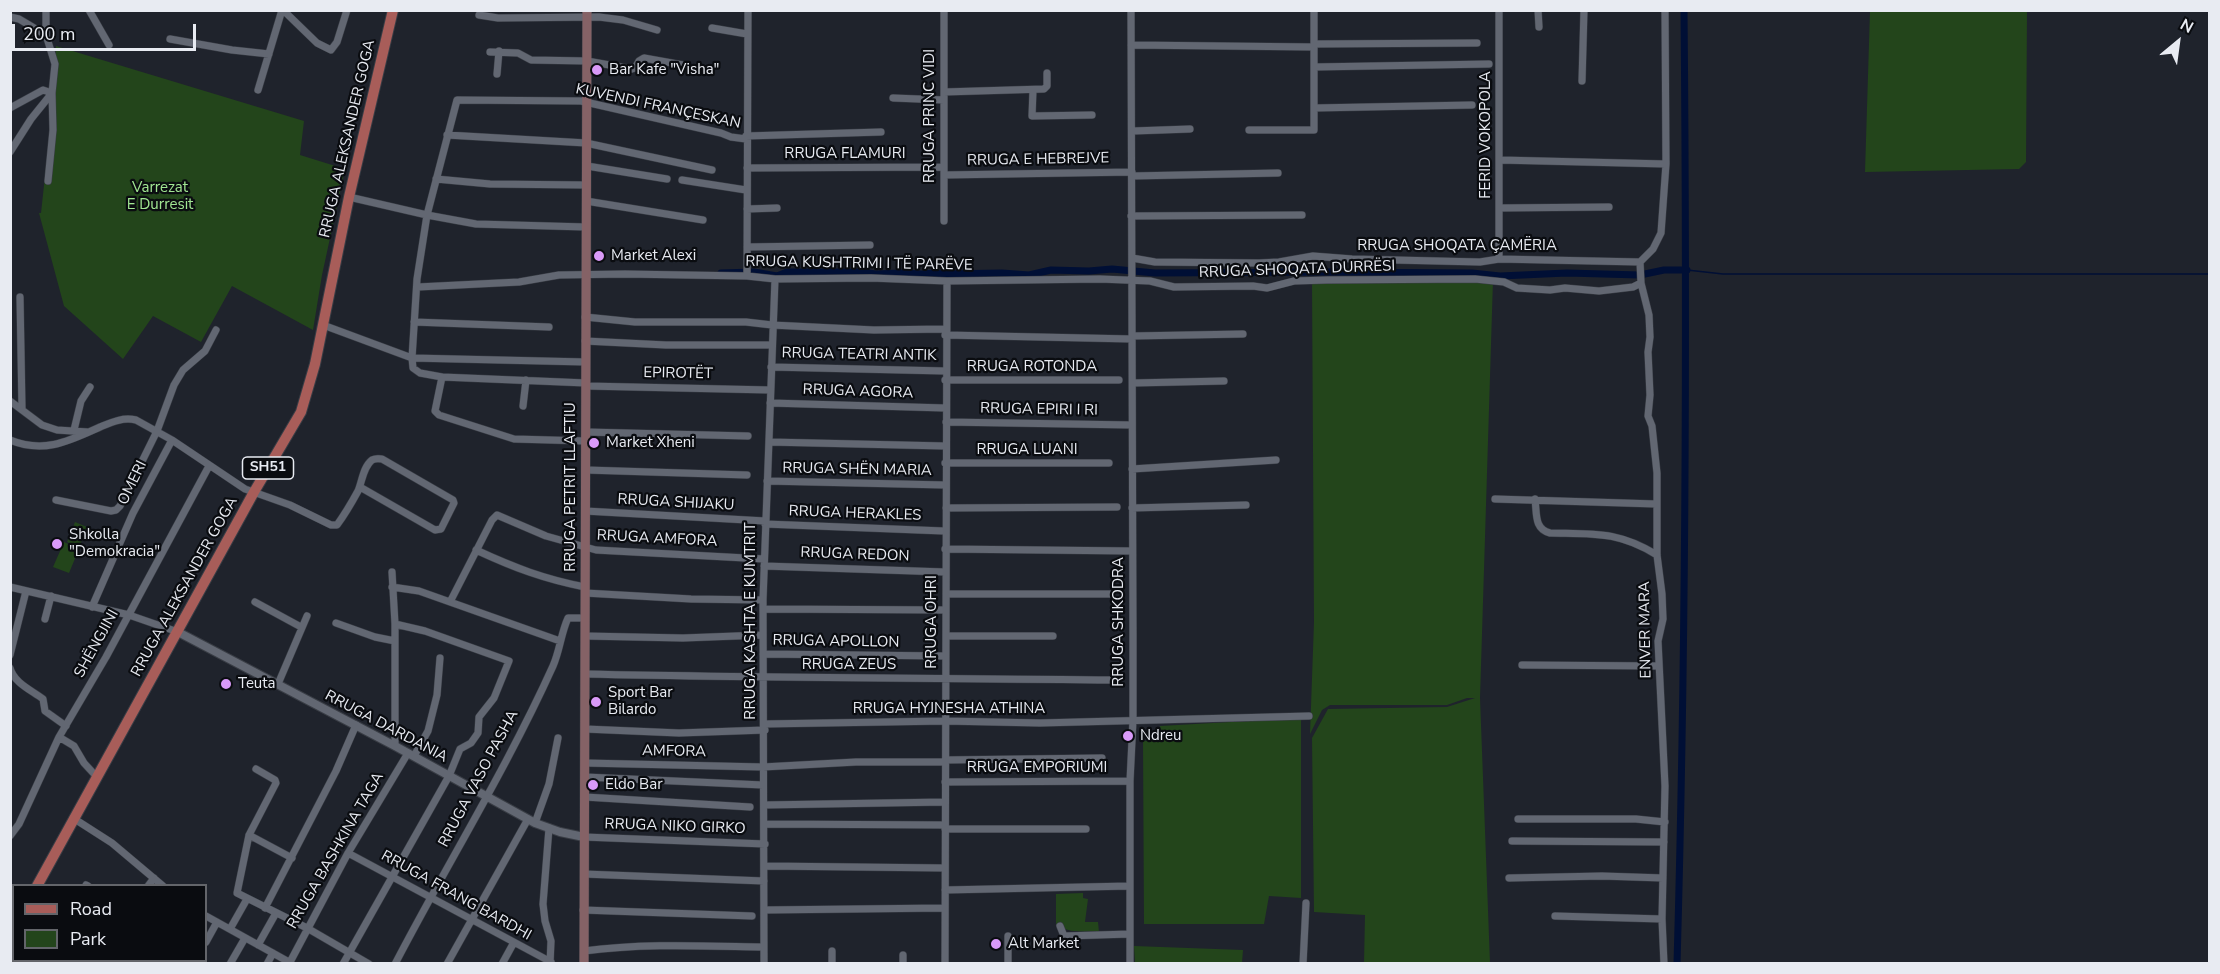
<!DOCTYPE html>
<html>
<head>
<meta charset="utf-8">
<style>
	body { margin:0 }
	#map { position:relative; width:2220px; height:974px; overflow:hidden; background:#1f232c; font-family:"Nunito Sans",sans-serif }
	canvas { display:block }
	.frame { position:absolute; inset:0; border:12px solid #e8ebf2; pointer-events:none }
	.legend { position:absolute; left:12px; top:884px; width:195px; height:78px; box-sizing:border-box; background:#0a0c10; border:2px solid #63656a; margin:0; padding:8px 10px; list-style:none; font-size:18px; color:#e8ebf2 }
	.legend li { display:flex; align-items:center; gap:12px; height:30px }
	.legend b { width:30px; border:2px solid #63656a }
	.north { position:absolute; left:2148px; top:12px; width:60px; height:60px; -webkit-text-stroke:4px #0a0c10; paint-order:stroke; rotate:29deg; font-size:16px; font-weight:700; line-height:24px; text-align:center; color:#e8ebf2 }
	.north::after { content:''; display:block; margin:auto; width:21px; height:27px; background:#e8ebf2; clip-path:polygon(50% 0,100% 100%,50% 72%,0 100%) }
	.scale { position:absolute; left:12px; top:24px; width:184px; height:27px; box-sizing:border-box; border:3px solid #e8ebf2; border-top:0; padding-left:8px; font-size:18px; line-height:21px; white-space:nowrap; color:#e8ebf2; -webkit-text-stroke:4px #0a0c10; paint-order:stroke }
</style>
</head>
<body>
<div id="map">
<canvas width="2220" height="974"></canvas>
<div class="frame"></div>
<ul class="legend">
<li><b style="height:8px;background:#a85d59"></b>Road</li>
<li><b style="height:16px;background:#23451b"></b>Park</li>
</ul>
<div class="north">N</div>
<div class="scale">200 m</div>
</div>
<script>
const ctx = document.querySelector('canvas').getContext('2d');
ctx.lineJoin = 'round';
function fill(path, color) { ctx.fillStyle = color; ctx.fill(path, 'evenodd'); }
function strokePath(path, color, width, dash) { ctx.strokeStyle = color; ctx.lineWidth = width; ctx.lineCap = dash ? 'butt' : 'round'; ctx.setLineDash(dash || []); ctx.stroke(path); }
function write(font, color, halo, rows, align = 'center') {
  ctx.font = font + ' "Nunito Sans",sans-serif'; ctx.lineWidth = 4.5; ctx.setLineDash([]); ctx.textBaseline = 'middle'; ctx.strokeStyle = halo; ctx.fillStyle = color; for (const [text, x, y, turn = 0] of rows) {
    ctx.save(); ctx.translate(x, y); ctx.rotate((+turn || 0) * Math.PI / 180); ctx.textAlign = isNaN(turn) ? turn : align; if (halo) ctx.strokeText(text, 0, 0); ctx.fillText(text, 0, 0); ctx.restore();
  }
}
fill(new Path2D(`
	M1870,11H2027L2026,162L2019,169L1865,172Z
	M56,46L304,121L300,155L345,169L322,275L313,330L232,286L201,342L153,316L123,359L64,306L39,213H41L54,93Z
	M1493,280L1480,698L1490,963H1364L1365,915L1314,912L1312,738L1328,709L1447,707L1475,698H1467L1447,705H1330L1322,710L1310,734L1314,622L1312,282Z
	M75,522L87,527L79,547L67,542Z
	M64,542L79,549L69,573L53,567Z
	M1301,718V898L1269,896L1264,924H1144L1143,741H1160V726Z
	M1083,893V898L1088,899L1085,922H1098L1099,932C1085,931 1068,934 1056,924V894Z
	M1134,946L1243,950L1242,963H1135Z`), '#23451b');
strokePath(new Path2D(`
	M1687,270L1723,274H2210`), '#000f35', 1.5);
strokePath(new Path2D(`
	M721,273L754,272L777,276L787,272H863L875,274L902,273L922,274L935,273L942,274L1002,273L1029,275L1051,270L1089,271L1112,269L1155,273L1328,272L1472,273L1500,276L1567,273L1640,275L1664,270H1687
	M1677,964C1686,646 1687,328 1684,10`), '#000f35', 7);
const minor = new Path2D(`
	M46,10V35L55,64L52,93L53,130L48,181
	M89,10L109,45
	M283,10L317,43L331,50L337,42L347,10
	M1499,10V259
	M1538,10L1539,27
	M479,15L498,18L599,17L623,20L657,30
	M10,17L19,19L46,35
	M712,28L747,34
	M170,39L232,50L269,54
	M1314,44L1477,43
	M1131,45L1314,47
	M490,52L518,53L531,60L587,61L632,69L635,68L639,61L644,58L683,65
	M1314,67L1489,64
	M497,74L499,51
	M1582,81L1584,10
	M258,90L282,10
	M1033,90L1032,116L1092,115
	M944,92L1044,89L1047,86V73
	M893,98L944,100
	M10,108L43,90L52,93L31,119L10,152
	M1314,108L1472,105
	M1249,130H1314V10
	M1133,131L1190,129
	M447,135L586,143L712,170
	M746,136L881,132
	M1500,160L1666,164
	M587,166L667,179
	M747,168L943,167
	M944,175L1132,172
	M1132,176L1278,173
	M436,179L490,184L586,185
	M682,180L746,190
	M349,197L427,215L476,224L586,227
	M586,201L703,220
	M1499,208L1609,207
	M747,209L777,208
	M1131,216L1302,215
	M944,221V10
	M747,247L870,245
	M1132,258L1155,262L1259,263L1279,262L1313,256L1352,259L1480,262L1499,259L1640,262
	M1640,262L1641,283L1649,315L1650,337L1648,352L1650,395L1648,416L1652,426L1657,473V555L1662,594L1663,619L1658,641L1665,786L1662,919L1664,964
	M1640,262L1653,249L1661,233L1666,164L1665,10
	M747,276L748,10
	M418,287L519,282L559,275L625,274L747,276L775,279L871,278L947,281L1100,279L1150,281L1174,287L1253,286L1267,288L1294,281L1327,280L1475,279L1504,282L1517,288L1550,290L1565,288L1599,291L1633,287L1641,283
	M20,297L22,408
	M585,317L635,322H746L772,325L874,330L945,329
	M414,322L549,327
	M323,325L412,358L586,362
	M945,335L1132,339
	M1132,336L1243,334
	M585,341L666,345H771
	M771,367L945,371
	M442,377L435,411L439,415L514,439L586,441
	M945,380H1119
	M586,383L442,377L420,373L413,368L412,358L417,279L427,215L457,100L581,101L721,133L731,137L746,139
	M1133,383L1224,381
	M586,386L770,390
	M10,401L42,425L57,430L88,432
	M770,403L945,408
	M523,406L526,380
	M946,422L1132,425
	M74,430L81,401L90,387
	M586,432L748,436
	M10,440C44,454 69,441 100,427C112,422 123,417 136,420L172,440L245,489L290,505L331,525H337C345,514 352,502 358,491C362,482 363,467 372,460C376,458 377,459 382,459L453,500L454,503L441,529L435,530L360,487
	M769,442L945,446
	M945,463H1109
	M1132,469L1276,460
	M586,470L747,475
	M767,481L945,485
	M1495,499L1656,504
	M1535,499C1537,514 1534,529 1550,533C1594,534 1618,531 1657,555
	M56,500L111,511L116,510L120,506L157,431L174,385L183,370L205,351L216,330
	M946,508L1117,507
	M1132,508L1246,505
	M585,511L765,521
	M765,524L944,531
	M945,549L1132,551
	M476,550C515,568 544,579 585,587
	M764,566L945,572
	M392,572L395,624V746
	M10,587L129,615L178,632
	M392,587L419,591L560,641
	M585,593L691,599L763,600
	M946,594H1110
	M255,602L301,627
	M450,602L492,520L497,515L546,536L596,550L764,559
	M92,607L133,513L172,440
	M763,609L945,610
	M45,619L51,596
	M336,623L375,637L395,641
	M585,636L683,638L763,635
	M946,636H1053
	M763,654L945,656
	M10,655L26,591
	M1522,665L1659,666
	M10,668C14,683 31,690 43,699L45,711L66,726
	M585,674C761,678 938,678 1114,680
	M278,684L307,616
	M764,724L945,721L1040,723L1309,716
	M585,729L679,733L765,730
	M59,737L74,746L84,763L96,776
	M414,756L428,731L437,695L440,658
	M945,760L1102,758
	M585,763L763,767L856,762H945
	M256,769L275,780L276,783L249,835L237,893L307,928L369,964
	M585,777L763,785
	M945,782L1130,781
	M585,797L750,807
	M764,805L945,802
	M73,818L112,843L163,886
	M1518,819H1636L1665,822
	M535,823L549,784L558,738
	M765,824L945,825
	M549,828L543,904L545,921L551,941L550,964
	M945,829H1086
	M249,835L292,858
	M10,836L19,824L59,737L106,657L209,466
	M584,837L765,844
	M1512,841L1664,842
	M348,853L551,962
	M765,866L945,868
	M584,874L764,881
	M1509,878L1602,876L1663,878
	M86,885L88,886
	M148,886L154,878
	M945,890L1130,886
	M10,895L14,897
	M265,908L336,771L356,725
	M583,910L752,916
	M765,910L945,908
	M206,916L289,962
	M1555,916L1662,919
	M1060,926L1064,936L1130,934
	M230,929L247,899
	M1008,936V964
	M206,942L217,922
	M258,945L276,913
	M584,951C644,943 703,946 764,947
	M832,951V964
	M903,955V964
	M173,964L186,960
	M230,964L245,938
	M267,964L273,953
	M289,964L348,853L408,753
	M343,964L449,776L460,749L471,743L478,733L479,717L494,698L509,661L425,631L395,624
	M395,964C447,864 507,768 553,666C560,650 561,633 568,618H585
	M447,964L528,819
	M502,964L513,944
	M764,964L763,600L775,279
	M945,964L947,281
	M1130,964V781L1133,720V633L1131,10
	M1303,964L1306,903`);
const tertiary = new Path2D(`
	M178,632L395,746L535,823L560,832L584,837
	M137,960L142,964
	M105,964L107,960`);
const secondary = new Path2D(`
	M584,964L587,10`);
const primary = new Path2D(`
	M37,886L254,492L301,412L315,364L349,197L393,10
	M10,933L14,927`);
strokePath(minor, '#393d45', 8);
strokePath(tertiary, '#393d45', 10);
strokePath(secondary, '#393d45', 10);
strokePath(primary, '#393d45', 12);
strokePath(minor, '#626772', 7);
strokePath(tertiary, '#626772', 8);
strokePath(secondary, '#856266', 9);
strokePath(primary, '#a85d59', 10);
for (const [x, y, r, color] of [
	[597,70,6,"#d99af8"],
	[599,256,6,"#d99af8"],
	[594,443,6,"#d99af8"],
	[57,544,6,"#d99af8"],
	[226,684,6,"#d99af8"],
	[596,702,6,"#d99af8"],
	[1128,736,6,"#d99af8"],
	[593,785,6,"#d99af8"],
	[996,944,6,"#d99af8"]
]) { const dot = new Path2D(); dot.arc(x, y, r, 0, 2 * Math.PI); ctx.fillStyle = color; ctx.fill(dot); strokePath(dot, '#0a0c10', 2); }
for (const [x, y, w] of [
	[268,468,51]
]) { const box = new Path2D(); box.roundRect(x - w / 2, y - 11, w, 22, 4.5); ctx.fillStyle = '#0a0c10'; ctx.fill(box); strokePath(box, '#e8ebf2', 1.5); }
write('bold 14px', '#e8ebf2', null, [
	["SH51",268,468]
]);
write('15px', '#e8ebf2', '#0a0c10', [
	["Bar Kafe \"Visha\"",609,70],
	["Market Alexi",611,256],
	["Market Xheni",606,443],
	["Shkolla",69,535],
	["\"Demokracia\"",69,552],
	["Teuta",238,684],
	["Sport Bar",608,693],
	["Bilardo",608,710],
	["Ndreu",1140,736],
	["Eldo Bar",605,785],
	["Alt Market",1008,944]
], 'left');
write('15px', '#e8ebf2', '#0a0c10', [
	["KUVENDI FRANÇESKAN",658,107,12],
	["RRUGA PRINC VIDI",930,116,-90],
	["FERID VOKOPOLA",1486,135,-90],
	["RRUGA ALEKSANDER GOGA",348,139,-77],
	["RRUGA FLAMURI",845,154],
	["RRUGA E HEBREJVE",1038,160,-1],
	["RRUGA SHOQATA ÇAMËRIA",1457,246],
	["RRUGA KUSHTRIMI I TË PARËVE",859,264,1],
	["RRUGA SHOQATA DURRËSI",1297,270,-2],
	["RRUGA TEATRI ANTIK",859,355,1],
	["RRUGA ROTONDA",1032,367],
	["EPIROTËT",678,374,1],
	["RRUGA AGORA",858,392,2],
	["RRUGA EPIRI I RI",1039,410,1],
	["RRUGA LUANI",1027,450],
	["RRUGA SHËN MARIA",857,470,1],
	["OMERI",133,483,-64],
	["RRUGA PETRIT LLAFTIU",571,487,-90],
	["RRUGA SHIJAKU",676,503,3],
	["RRUGA HERAKLES",855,514,2],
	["RRUGA AMFORA",657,539,3],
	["RRUGA REDON",855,555,2],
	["RRUGA ALEKSANDER GOGA",185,587,-61],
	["RRUGA KASHTA E KUMTRIT",751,621,-90],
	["RRUGA OHRI",932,622,-90],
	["RRUGA SHKODRA",1119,622,-90],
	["ENVER MARA",1646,630,-91],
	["RRUGA APOLLON",836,642,1],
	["SHËNGJINI",97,644,-61],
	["RRUGA ZEUS",849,665],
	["RRUGA HYJNESHA ATHINA",949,709],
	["RRUGA DARDANIA",386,727,28],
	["AMFORA",674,752,1],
	["RRUGA EMPORIUMI",1037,768],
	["RRUGA VASO PASHA",479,779,-62],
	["RRUGA NIKO GIRKO",675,827,2],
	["RRUGA BASHKINA TAGA",336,851,-60],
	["RRUGA FRANG BARDHI",456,896,29]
]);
write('15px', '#a1e692', '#0a0c10', [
	["Varrezat",160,188],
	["E Durresit",160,205]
]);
</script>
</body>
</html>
